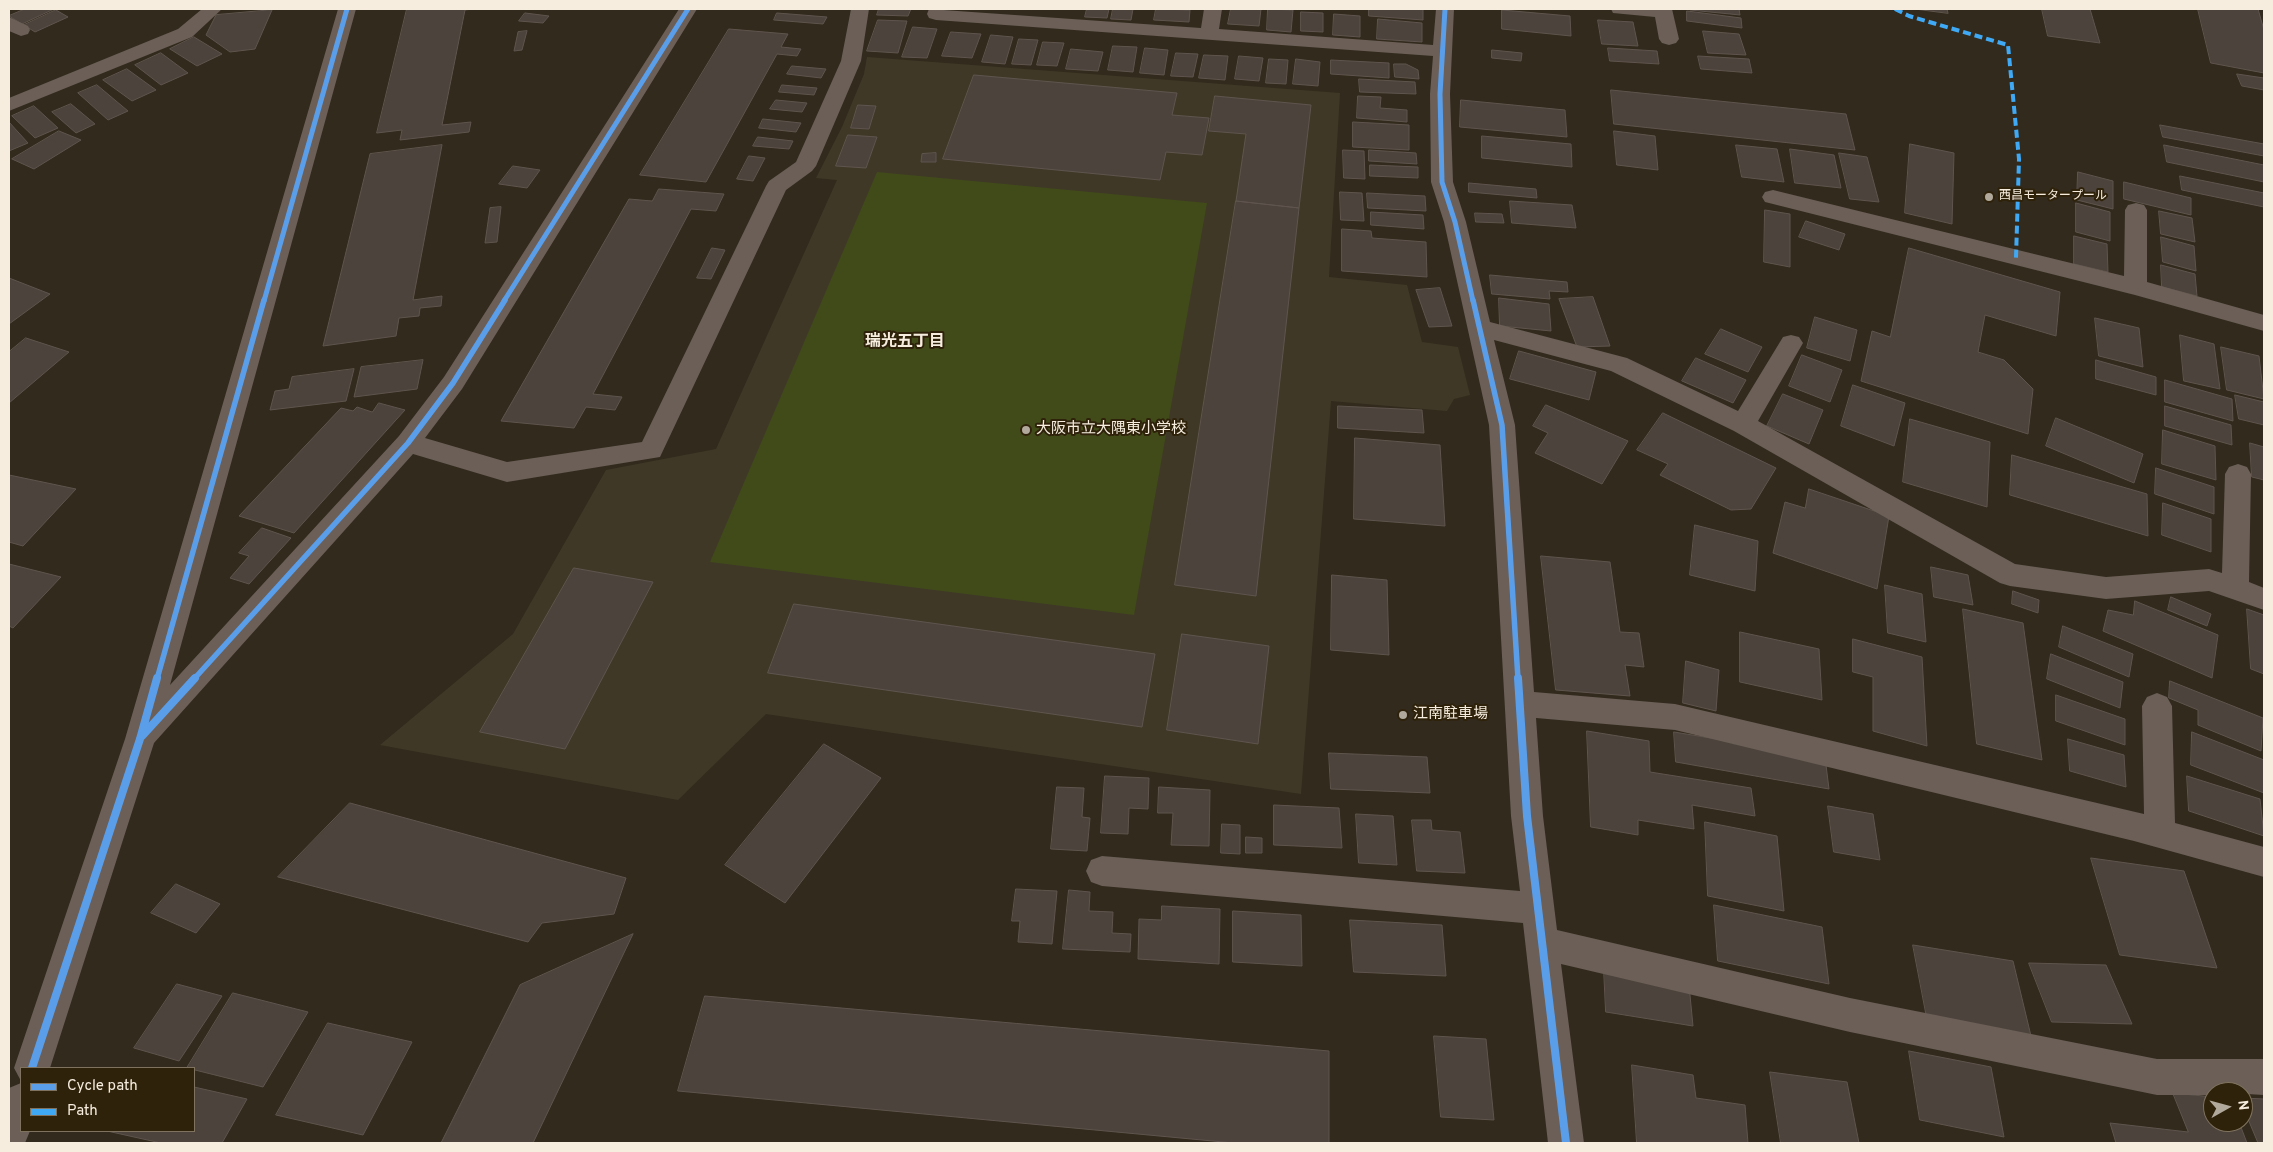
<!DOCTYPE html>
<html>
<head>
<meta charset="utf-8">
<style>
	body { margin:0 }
	#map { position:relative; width:2273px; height:1152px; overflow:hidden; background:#322a1c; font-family:Overpass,sans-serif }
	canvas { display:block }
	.frame { position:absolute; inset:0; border:10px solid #f6eddf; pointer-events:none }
	.legend { position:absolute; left:20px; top:1067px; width:175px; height:65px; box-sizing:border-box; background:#2f220a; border:1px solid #7f735f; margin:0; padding:6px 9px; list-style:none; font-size:15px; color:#f6eddf }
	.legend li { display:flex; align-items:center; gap:10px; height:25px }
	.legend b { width:25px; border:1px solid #7f735f }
	.north { position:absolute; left:2203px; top:1082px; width:50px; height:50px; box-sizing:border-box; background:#2f220a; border:1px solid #7f735f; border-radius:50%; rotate:83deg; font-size:14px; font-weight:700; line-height:20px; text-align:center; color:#f6eddf }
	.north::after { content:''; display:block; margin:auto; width:18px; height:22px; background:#b1a99b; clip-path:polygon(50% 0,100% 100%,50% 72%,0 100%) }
</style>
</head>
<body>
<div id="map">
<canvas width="2273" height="1152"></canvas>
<div class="frame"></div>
<ul class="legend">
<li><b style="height:6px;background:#5a9eea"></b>Cycle path</li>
<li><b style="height:6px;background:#3fa9f5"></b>Path</li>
</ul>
<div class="north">N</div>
</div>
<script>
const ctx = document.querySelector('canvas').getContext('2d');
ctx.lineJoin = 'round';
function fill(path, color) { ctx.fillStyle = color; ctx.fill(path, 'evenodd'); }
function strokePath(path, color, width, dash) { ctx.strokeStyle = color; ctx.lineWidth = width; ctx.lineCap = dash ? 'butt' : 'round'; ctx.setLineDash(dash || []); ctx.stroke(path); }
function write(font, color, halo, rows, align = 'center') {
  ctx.font = font + ' Overpass,"Noto Sans JP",sans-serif'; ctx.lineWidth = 4; ctx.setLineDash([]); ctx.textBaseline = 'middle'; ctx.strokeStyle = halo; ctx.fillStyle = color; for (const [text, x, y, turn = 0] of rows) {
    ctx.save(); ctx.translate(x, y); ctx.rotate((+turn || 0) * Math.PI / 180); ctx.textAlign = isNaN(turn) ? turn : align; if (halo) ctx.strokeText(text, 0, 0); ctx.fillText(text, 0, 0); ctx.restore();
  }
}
fill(new Path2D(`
	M867,57L1340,93L1329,277L1407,285L1422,342L1458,347L1470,395L1454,399L1447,411L1331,401L1301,794L766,714L678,800L380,745L513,634L606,470L716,449L837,180L816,178L842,127L864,74Z`), '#3f3827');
fill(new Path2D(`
	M877,172L1207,203L1134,615L710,562Z`), '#414b1a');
const building = new Path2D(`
	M25,9H54L22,24L9,16Z
	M407,9H473L465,10L442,125L471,122L469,132L400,140L402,130L377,133Z
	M879,9H911L908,16L877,15Z
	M1087,9H1109L1107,18L1085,17Z
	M1113,9H1133L1131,20L1111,19Z
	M1156,9L1190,10L1189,22L1154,20Z
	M1231,9H1261L1259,26L1228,24Z
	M1268,9L1293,10L1291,32L1267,30Z
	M1369,9H1423V20L1369,16Z
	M1690,9H1739L1740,15L1690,10Z
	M1915,9H1947L1948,13Z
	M2042,9H2090L2100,43L2048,36Z
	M2198,9H2258L2264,30V73L2211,63Z
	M56,10L68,17L35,32L24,25Z
	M272,10L255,49L230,52L206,35L216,15Z
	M1502,10L1570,16L1571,36L1502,29Z
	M1687,11L1741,18L1742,28L1687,21Z
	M1301,12L1323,13V32L1301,31Z
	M525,13L549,16L543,23L519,21Z
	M777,13L827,17L823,24L774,20Z
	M1334,14L1360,16V37L1333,35Z
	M1378,19L1422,23V42L1377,39Z
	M878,20L907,21L898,53L867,51Z
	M1598,20L1633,22L1638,46L1602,44Z
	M913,27L937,29L927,58L902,57Z
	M729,29L788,34L781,47L801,49L797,56L777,54L706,182L640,175Z
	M527,31L522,50L514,51L518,32Z
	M1703,31L1739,34L1746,55L1708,53Z
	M951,32L981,34L972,58L942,56Z
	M991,35L1013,37L1005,64L982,62Z
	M194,37L222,54L197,66L170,49Z
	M1019,39L1038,40L1031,65L1012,64Z
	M1043,42L1064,43L1057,66L1037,65Z
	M1113,46L1137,47L1133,72L1108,70Z
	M1145,48L1168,50L1164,75L1140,73Z
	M1608,48L1657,51L1659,64L1610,61Z
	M1071,49L1103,52L1098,71L1066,69Z
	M1492,50L1522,53L1521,61L1492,58Z
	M161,53L188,73L161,85L135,65Z
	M1176,53L1198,54L1193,77L1171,76Z
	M1204,55L1228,56L1225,80L1199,78Z
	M1239,56L1263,58L1259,81L1235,79Z
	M1698,56L1749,59L1752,73L1701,69Z
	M1269,59L1288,60L1286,84L1266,83Z
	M1296,59L1320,62L1318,86L1293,84Z
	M1331,60L1389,63V78L1331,74Z
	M1394,64H1406L1418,70L1419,79L1395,77Z
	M792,66L826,69L821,78L787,74Z
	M127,69L156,90L132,101L103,80Z
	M2237,74L2264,78V90L2242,86Z
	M974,75L1177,93L1172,115L1209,118L1202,155L1166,152L1160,180L943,159Z
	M1359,79L1415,82L1416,94L1360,92Z
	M97,85L128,111L108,120L78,93Z
	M782,85L817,88L814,95L779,92Z
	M1611,90L1846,114L1855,150L1614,124Z
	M1215,96L1311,105L1299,208L1236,201L1246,134L1209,131Z
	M1358,96L1381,97L1380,108L1407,110V122L1357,118Z
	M776,100L807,103L802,112L770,109Z
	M1461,100L1565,110L1567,137L1460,127Z
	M71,104L95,124L76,133L52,112Z
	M858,105L876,106L869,129L851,128Z
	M34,106L58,128L35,138L12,116Z
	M763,119L801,123L796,132L759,128Z
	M9,122L28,143L9,151Z
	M1353,122L1409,125V150L1353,147Z
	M2160,125L2264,144V156L2163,137Z
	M59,131L81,140L34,169L12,159Z
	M1614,131L1655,136L1658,170L1617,165Z
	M848,135L877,137L866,168L836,166Z
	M1482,136L1571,144L1572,167L1482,158Z
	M758,137L793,141L789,149L753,146Z
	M1910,144L1954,153L1952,224L1905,213Z
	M442,145L413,300L442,296L441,306L420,308L419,316L399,318L396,336L323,346L370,154Z
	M1736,145L1777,149L1784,182L1742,177Z
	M2164,145L2264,165V182L2167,162Z
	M1790,149L1834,155L1841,188L1795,183Z
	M1343,150L1364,151L1365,179L1344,178Z
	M1369,150L1416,153L1417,164L1369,161Z
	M936,153V162H921L922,154Z
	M1839,153L1867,157L1879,202L1850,199Z
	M749,156L765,158L753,181L737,179Z
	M1370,165L1418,167V178L1370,176Z
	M513,166L540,170L527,188L499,184Z
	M2078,172L2113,181V209L2077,200Z
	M2180,176L2264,193V207L2182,190Z
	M2124,182L2191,198V215L2124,199Z
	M1469,183L1536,189L1537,198L1469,192Z
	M659,189L724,194L716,211L691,209L593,394L622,397L615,410L586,407L574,428L501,421L629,199L652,201Z
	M1340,192L1362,193L1364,221L1341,220Z
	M1367,193L1425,196L1426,211L1368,208Z
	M1236,201L1299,208L1256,596L1175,585Z
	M1510,201L1572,205L1576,228L1512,223Z
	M2076,203L2110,212V241L2076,232Z
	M501,207L497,242L485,243L490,208Z
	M1765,210L1790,214V267L1764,262Z
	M2159,211L2192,218L2195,242L2161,234Z
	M1371,212L1423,215L1424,229L1371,225Z
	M1475,213L1502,214L1504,223L1476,222Z
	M1806,221L1845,234L1839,250L1799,237Z
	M1342,229L1371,231L1372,238L1426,242L1427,277L1342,271Z
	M2074,236L2107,244L2108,272L2074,264Z
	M2161,237L2194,246L2196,271L2163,262Z
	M712,248L725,250L711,279L697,278Z
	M1909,248L2060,292L2056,336L1985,315L1978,352L2004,360L2033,389L2028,434L1861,381L1872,331L1890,337Z
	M2161,265L2195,274L2197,296L2162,287Z
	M1490,275L1567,282L1568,292L1549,291L1550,299L1492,294Z
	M9,278L50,294L9,324Z
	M1440,288L1452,326L1429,327L1416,290Z
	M1593,297L1610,346L1577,347L1559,299Z
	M1499,298L1549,304L1551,331L1500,326Z
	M1815,317L1857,330L1850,361L1807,348Z
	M2095,318L2139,328L2143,367L2099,356Z
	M1721,329L1762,347L1748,372L1705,354Z
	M2180,335L2214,344L2220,389L2184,381Z
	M26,338L69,352L9,403V352Z
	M2221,347L2259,356L2264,399L2227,390Z
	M1519,351L1596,372L1589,400L1510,379Z
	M1802,355L1842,370L1830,402L1789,386Z
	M1696,358L1746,380L1733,403L1682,381Z
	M423,360L417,389L354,397L361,367Z
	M2096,360L2156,377V395L2096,379Z
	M354,369L346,401L270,410L275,391L289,389L292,377Z
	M2165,380L2232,399L2233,421L2165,402Z
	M1853,385L1905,403L1894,446L1841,426Z
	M1783,394L1823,410L1809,444L1767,426Z
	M2235,395L2264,402V425L2239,419Z
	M379,403L405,410L294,533L239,516L341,408L353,411L357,407L372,412Z
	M1546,405L1628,441L1602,484L1535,453L1548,433L1533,426Z
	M1338,406L1422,410L1424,433L1338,428Z
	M2165,406L2231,425L2232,445L2165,426Z
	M1663,413L1776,468L1751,509L1731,510L1660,475L1668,464L1637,450Z
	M2056,418L2143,454L2134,483L2046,446Z
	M1910,419L1990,442L1987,507L1903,482Z
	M2163,430L2215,446L2216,480L2162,464Z
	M1355,438L1440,445L1445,526L1354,519Z
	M2250,443L2264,447V480L2252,477Z
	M2012,455L2147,494L2148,536L2010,495Z
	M2156,468L2214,487V514L2155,494Z
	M9,475L76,489L23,546L9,542Z
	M1809,489L1889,516L1877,589L1773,553L1785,502L1805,508Z
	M2163,503L2211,519V552L2162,535Z
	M1695,525L1758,541L1755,591L1690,575Z
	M262,528L291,538L249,584L230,578L249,556L239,553Z
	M1541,556L1610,562L1620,632L1639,633L1644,667L1625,665L1630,696L1556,690Z
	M9,564L61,577L13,628L9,626Z
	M1931,567L1968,575L1973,605L1934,597Z
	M574,568L653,582L565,749L480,732Z
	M1332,575L1387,580L1389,655L1331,650Z
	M1885,585L1922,594L1926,642L1888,633Z
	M2013,591L2039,600L2038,613L2012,604Z
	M2171,597L2211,614L2207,626L2168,610Z
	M2135,601L2218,635L2212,678L2103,631L2108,610L2133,615Z
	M794,604L1155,654L1142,727L768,673Z
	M1963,609L2023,623L2042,760L1977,744Z
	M2247,609L2264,615V674L2251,669Z
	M2063,626L2133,654L2129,677L2059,647Z
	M1740,632L1819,649L1822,700L1740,682Z
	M1182,634L1269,646L1258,744L1167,730Z
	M1853,639L1922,657L1927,746L1873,731V677L1853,672Z
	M2051,654L2123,682L2120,708L2047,679Z
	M1686,661L1719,670L1716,711L1683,703Z
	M2170,681L2263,718L2261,751L2198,725V710L2169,698Z
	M2056,695L2125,719V745L2056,721Z
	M1587,731L1649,741L1650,772L1751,788L1755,816L1692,805L1694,829L1638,820V835L1591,827Z
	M1674,732L1825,757L1829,789L1676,762Z
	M2192,732L2264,760V793L2191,765Z
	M2068,739L2124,755L2126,787L2070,771Z
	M824,744L881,778L785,903L725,865Z
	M1329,753L1427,757L1430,793L1331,789Z
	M1105,776L1149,778L1148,809L1129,808L1128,834L1101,833Z
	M2187,776L2260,799L2264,836L2189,811Z
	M1057,787L1084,788L1082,817L1090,818L1087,851L1051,849Z
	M1159,787L1210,790L1209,846L1171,845L1173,813H1158Z
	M350,803L626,878L614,914L542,923L528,942L278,877Z
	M1274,805L1339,808L1342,848L1274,845Z
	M1828,806L1873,814L1880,860L1834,852Z
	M1356,814L1393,816L1397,865L1359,863Z
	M1412,820H1431L1432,830L1460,832L1465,873L1417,871Z
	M1705,822L1777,836L1784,911L1708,896Z
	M1222,824L1240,825V854L1221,853Z
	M1246,837L1262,838V853H1246Z
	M2091,858L2184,871L2217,968L2120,955Z
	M176,884L220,904L196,933L151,913Z
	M1016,889L1057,891L1052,944L1018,942L1020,921H1012Z
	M1069,890L1090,892L1089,911L1113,912L1112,933L1131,934L1130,952L1063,949Z
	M1714,905L1822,927L1829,984L1718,961Z
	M1162,906L1220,909L1219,964L1138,959L1139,919L1161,920Z
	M1233,911L1301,915L1302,966L1233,962Z
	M1350,920L1442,925L1446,976L1354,972Z
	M633,934L533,1143H441L520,985Z
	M1913,945L2013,961L2031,1036L1927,1018Z
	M2029,963L2106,965L2132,1024L2052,1022Z
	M1604,970L1689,985L1693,1026L1606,1012Z
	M177,984L222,996L179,1061L134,1048Z
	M233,993L308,1012L263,1087L187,1068Z
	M705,996L1329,1051V1143H1234L678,1091Z
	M328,1023L412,1042L363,1135L276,1115Z
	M1434,1036L1486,1039L1494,1120L1441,1117Z
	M1909,1051L1991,1067L2004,1137L1920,1120Z
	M1632,1065L1693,1075L1696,1098L1745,1105L1748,1143H1637Z
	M1770,1072L1847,1082L1859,1143H1781Z
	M194,1087L247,1099L222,1143H161L107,1131H194Z
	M2173,1093L2213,1097V1122H2239L2247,1143H2116L2110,1123L2188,1132Z
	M2243,1098L2264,1099V1143H2258L2243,1107Z`);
fill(building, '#4c433c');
strokePath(building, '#5f554e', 1);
fill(new Path2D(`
	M202,9H222L192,37L9,111V98L178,29Z
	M338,9H356L170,685L399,436L444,377L679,9H697L462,389L425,438L507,462L642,442L766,186L769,181L796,162L841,61L851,9H869L861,61L816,166L812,171L786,190L660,457L507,482L413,454L154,743L50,1068H21V1081L14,1068L125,739Z
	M929,9L1201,28L1204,9H1222L1219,29L1433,45L1436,9H1454L1450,94L1453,182L1466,222L1490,322L1627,358L1738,411L1783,337L1791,335L1799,337L1803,343L1758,421L2015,564L2106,577L2209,569L2222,573L2225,474L2229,467L2238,464L2247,467L2251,474L2249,582L2264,588V610L2209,591L2106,599L2010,586L2000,583L1734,431L1611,371L1494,340L1515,425L1534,692L1675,704L2144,814L2142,706L2147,697L2157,693L2167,697L2172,706L2175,823L2264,847V877L2134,841L1675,730L1536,718L1543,816L1557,930L1850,998L2157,1059H2264V1095L2213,1092V1095H2157L1850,1032L1561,964L1584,1143H1548L1523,923L1102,886L1091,882L1086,871L1091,860L1102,856L1520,891L1511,816L1489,425L1444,222L1431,182L1430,94L1433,56L936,20L929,18L927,14Z
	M1611,9H1672L1679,39L1676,43L1669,45L1662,43L1659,39L1655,17L1613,13Z
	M9,17L28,26L30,30L28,34L21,36L9,31Z
	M1773,190L2124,276L2125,210L2128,205L2136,203L2144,205L2147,210V282L2264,315V331L2135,295L1765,202L1762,197L1765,192Z
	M21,1083V1131H30L25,1143H9V1088Z`), '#6b5f57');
strokePath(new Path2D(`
	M1895,9L1909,16L2008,45L2019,159L2016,258`), '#3fa9f5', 4, [8, 4]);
strokePath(new Path2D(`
	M1445,9L1440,94L1442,182L1455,222L1473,301
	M264,301L347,9
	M504,301L688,9`), '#5a9eea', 5);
strokePath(new Path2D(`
	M1473,300L1502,425L1518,679
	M157,679L264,300
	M194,679L408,443L453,383L505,300`), '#5a9eea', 5.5);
strokePath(new Path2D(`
	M1518,678L1527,816L1566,1143
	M142,736L195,678
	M32,1068L140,739L157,678`), '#5a9eea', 8);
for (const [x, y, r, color] of [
	[1989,197,5,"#b1a99b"],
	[1026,430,5,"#b1a99b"],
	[1403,715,5,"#b1a99b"]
]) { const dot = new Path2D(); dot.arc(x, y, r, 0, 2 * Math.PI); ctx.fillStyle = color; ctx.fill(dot); strokePath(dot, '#2f220a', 2); }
write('12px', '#f6eddf', '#2f220a', [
	["西昌モータープール",1999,197]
], 'left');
write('15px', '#f6eddf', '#2f220a', [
	["大阪市立大隅東小学校",1036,430],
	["江南駐車場",1413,715]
], 'left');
write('bold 16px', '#f6eddf', '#2f220a', [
	["瑞光五丁目",905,343]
]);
</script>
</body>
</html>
